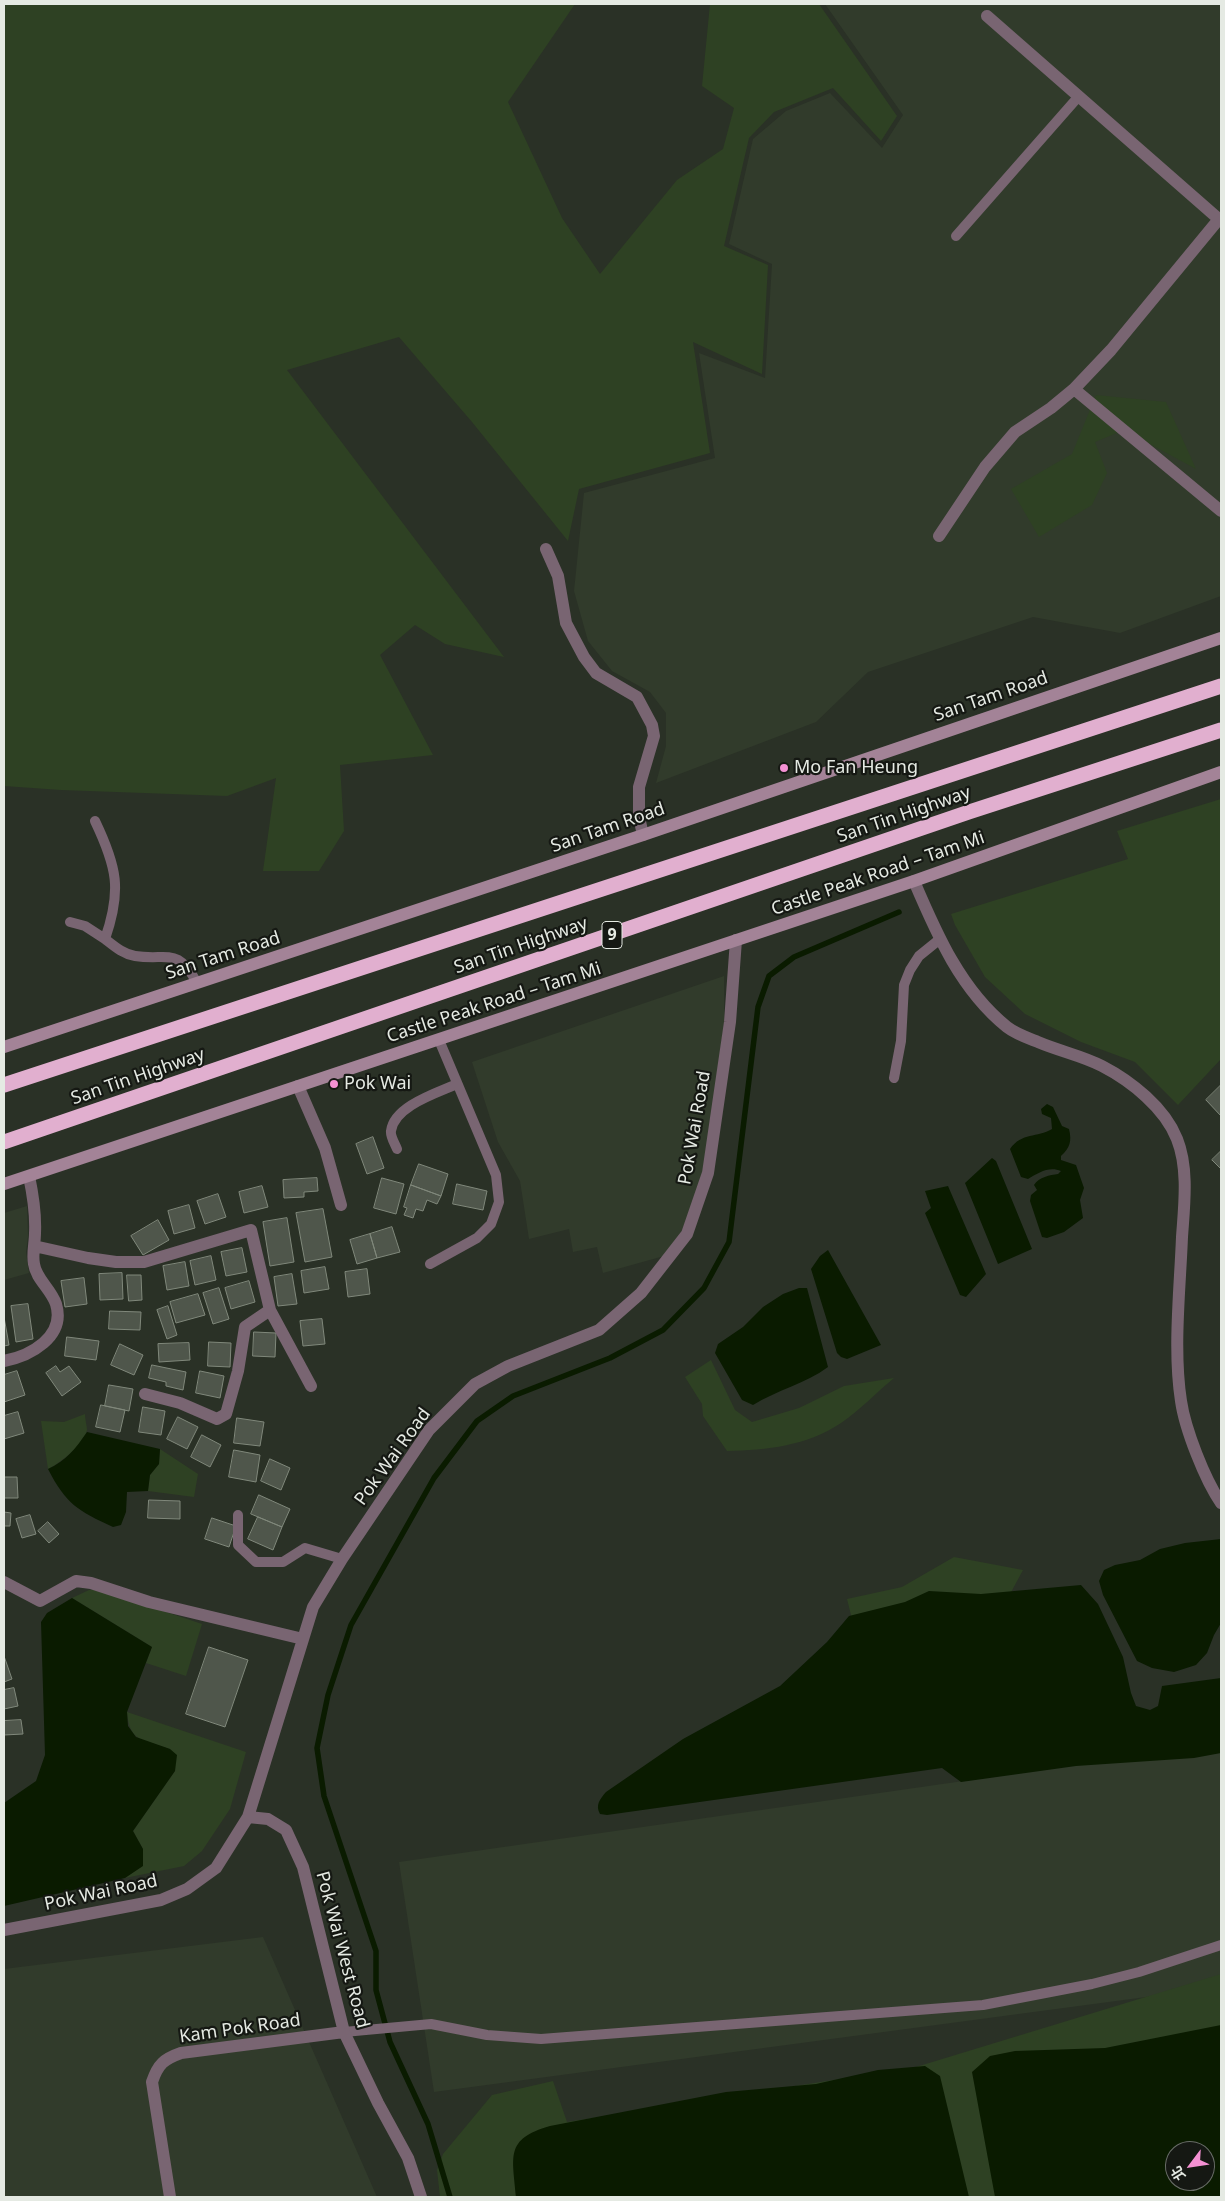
<!DOCTYPE html>
<html>
<head>
<meta charset="utf-8">
<style>
	body { margin:0 }
	#map { position:relative; width:1225px; height:2201px; overflow:hidden; background:#2a3126; font-family:"Noto Sans","Noto Sans TC",sans-serif }
	canvas { display:block }
	.frame { position:absolute; inset:0; border:5px solid #e5eae3; pointer-events:none }
	.north { position:absolute; left:1165px; top:2141px; width:50px; height:50px; box-sizing:border-box; background:#151813; border:1px solid #686c66; border-radius:50%; rotate:239deg; font-size:14px; font-weight:700; line-height:20px; text-align:center; color:#e5eae3 }
	.north::after { content:''; display:block; margin:auto; width:18px; height:22px; background:#f491d3; clip-path:polygon(50% 0,100% 100%,50% 72%,0 100%) }
</style>
</head>
<body>
<div id="map">
<canvas width="1225" height="2201"></canvas>
<div class="frame"></div>
<div class="north">北</div>
</div>
<script>
const ctx = document.querySelector('canvas').getContext('2d');
ctx.lineJoin = 'round';
function fill(path, color) { ctx.fillStyle = color; ctx.fill(path, 'evenodd'); }
function strokePath(path, color, width, dash) { ctx.strokeStyle = color; ctx.lineWidth = width; ctx.lineCap = dash ? 'butt' : 'round'; ctx.setLineDash(dash || []); ctx.stroke(path); }
function write(font, color, halo, rows, align = 'center') {
  ctx.font = font + ' "Noto Sans",sans-serif'; ctx.lineWidth = 4.5; ctx.setLineDash([]); ctx.textBaseline = 'middle'; ctx.strokeStyle = halo; ctx.fillStyle = color; for (const [text, x, y, turn = 0] of rows) {
    ctx.save(); ctx.translate(x, y); ctx.rotate((+turn || 0) * Math.PI / 180); ctx.textAlign = isNaN(turn) ? turn : align; if (halo) ctx.strokeText(text, 0, 0); ctx.fillText(text, 0, 0); ctx.restore();
  }
}
fill(new Path2D(`
	M825,4H1221V596L1120,633L1033,617L868,672L816,722L656,783L666,746V713L650,692L612,671L588,641L574,591L584,493L715,458L699,353L765,378L772,264L729,244L753,139L786,111L830,93L882,148L903,115Z
	M724,976V1024L704,1172L682,1232L664,1256L603,1273L597,1247L573,1252L569,1229L529,1239L520,1181L498,1142L472,1062Z
	M27,1206L28,1236L26,1252L29,1273L4,1280V1213Z
	M1221,1744V1987L434,2092L399,1862Z
	M263,1937L377,2197H4V1969Z`), '#313b2b');
fill(new Path2D(`
	M4,4H575L508,102L562,218L600,274L677,180L723,149L734,108L702,86L710,4H819L897,116L881,141L833,88L774,112L749,138L724,246L768,265L762,374L693,342L710,453L579,489L568,541L472,422L399,337L287,370L504,657L445,644L415,625L380,655L433,755L340,765L344,831L319,871H263L276,778L227,796L61,790L4,786Z
	M1096,395L1166,402L1196,469L1124,430L1095,442L1107,473L1092,505L1039,537L1011,489L1072,454Z
	M1221,799V1059L1178,1105L1135,1062L1081,1042L1025,1014L985,977L955,925L951,914L1128,859L1117,831Z
	M711,1360L735,1410L752,1422L799,1408L844,1386L894,1378C877,1392 860,1410 841,1423C807,1446 767,1450 727,1451L703,1416L702,1404L685,1377Z
	M85,1414C85,1419 87,1426 87,1430C84,1445 60,1463 48,1469L41,1421L64,1422Z
	M160,1449L198,1474L194,1497L148,1491L150,1475L159,1464Z
	M954,1557L1023,1570L1002,1609L856,1635L847,1599L902,1587Z
	M89,1590H100L202,1624L186,1676L146,1663L152,1647L72,1598Z
	M127,1712L246,1752L230,1809L202,1851L184,1866L125,1878L143,1865V1849L133,1831L175,1771L170,1749C145,1740 129,1743 127,1712Z
	M1221,1974V2197H440L437,2170L443,2154L492,2095L553,2081L567,2122L916,2067ZM1175,2151H1205V2181H1175Z`), '#2e4123');
fill(new Path2D(`
	M1047,1104L1053,1107L1062,1126L1069,1129C1072,1141 1070,1148 1061,1156V1160L1076,1165L1084,1188L1080,1200L1083,1218L1064,1232L1047,1238L1042,1237L1030,1201L1031,1195L1037,1190L1034,1185C1039,1177 1050,1175 1058,1174L1061,1171C1049,1166 1038,1173 1028,1179L1021,1177L1010,1149C1022,1132 1037,1138 1052,1129L1051,1118L1042,1114L1041,1109Z
	M992,1158L996,1161L1032,1249L998,1264L965,1183Z
	M948,1186L986,1274L966,1297L960,1295L925,1213L931,1208L925,1191Z
	M828,1250L881,1345L847,1359L841,1357L837,1353L811,1269L820,1256Z
	M799,1288H807L828,1367C805,1384 777,1390 753,1405L742,1400L715,1353L718,1344L743,1327L763,1307L783,1294Z
	M87,1432L160,1449L159,1464L150,1475L148,1491L127,1492L126,1512L121,1525L113,1527C78,1511 66,1504 48,1469C66,1461 76,1448 87,1432Z
	M1221,1539V1623L1214,1635L1207,1653L1196,1665L1174,1672L1152,1668L1137,1661L1103,1595L1099,1581L1104,1570L1115,1565L1140,1560L1160,1549L1185,1543Z
	M1081,1585L1098,1604L1123,1657L1131,1693L1136,1706L1150,1710L1158,1706L1162,1686L1221,1678V1753L1194,1758L1076,1766L961,1782L942,1768L607,1815L600,1814C595,1805 600,1799 606,1792L683,1739L780,1686L827,1642L849,1616L905,1602L929,1591L981,1594Z
	M72,1598L152,1647L127,1712L128,1726L136,1737L170,1749L177,1755L175,1771L133,1831L143,1849V1866L125,1878L4,1906V1803L36,1781L45,1755L41,1622L47,1613Z
	M1221,2025V2197H995L972,2072L990,2056L1015,2051L1105,2048ZM1175,2151H1205V2181H1175Z
	M925,2066L940,2076L969,2197H516C513,2157 504,2139 550,2126L726,2092L816,2084L878,2070Z`), '#0a1b00');
strokePath(new Path2D(`
	M450,2197L428,2124L390,2042L376,1990V1951L324,1796L317,1748L328,1695L351,1625L434,1478L477,1421L513,1396L610,1358L663,1330L704,1288L729,1242L758,1007L769,976L794,957L899,912`), '#0a1b00', 5.5);
const building = new Path2D(`
	M1221,1085V1116L1206,1100Z
	M373,1137L384,1168L367,1174L356,1144Z
	M1221,1151V1169L1212,1160Z
	M419,1164L448,1174L441,1196L411,1185Z
	M317,1178L318,1191L304,1192V1197L284,1198L283,1180Z
	M382,1178L404,1184L396,1214L374,1208Z
	M457,1184L487,1191L483,1210L453,1204Z
	M411,1185L441,1196L437,1204L427,1200L423,1211L416,1209L413,1218L404,1215L407,1208L404,1207Z
	M262,1186L268,1207L244,1213L239,1192Z
	M218,1194L226,1217L205,1224L197,1201Z
	M189,1205L195,1228L174,1234L168,1211Z
	M323,1209L332,1257L305,1262L296,1213Z
	M287,1218L294,1262L270,1266L263,1222Z
	M158,1220L169,1240L143,1255L131,1236Z
	M392,1227L400,1252L377,1258L370,1234Z
	M370,1234L377,1258L357,1264L350,1240Z
	M242,1248L247,1272L226,1276L221,1252Z
	M211,1256L216,1280L195,1285L190,1261Z
	M185,1262L189,1286L167,1290L163,1266Z
	M325,1267L329,1289L304,1293L301,1271Z
	M367,1269L370,1294L348,1297L345,1272Z
	M122,1273L123,1299L100,1300L99,1274Z
	M292,1274L297,1304L278,1306L274,1277Z
	M127,1275H141L142,1300L129,1301Z
	M84,1278L87,1304L65,1307L61,1281Z
	M249,1281L255,1302L231,1309L225,1288Z
	M219,1288L229,1319L213,1324L203,1293Z
	M198,1294L205,1315L176,1323L170,1302Z
	M28,1304L33,1339L16,1342L11,1306Z
	M168,1306L177,1335L167,1339L157,1310Z
	M110,1311L141,1312L140,1330L109,1329Z
	M4,1317L9,1345L4,1346Z
	M322,1319L325,1344L303,1346L300,1321Z
	M254,1332L276,1333L275,1357L253,1356Z
	M67,1337L99,1341L96,1360L65,1356Z
	M209,1342L231,1343L230,1367L208,1366Z
	M189,1343L190,1360L159,1362L158,1344Z
	M120,1344L143,1355L134,1375L111,1365Z
	M152,1365L186,1372L183,1390L166,1386V1382L149,1378Z
	M56,1366L60,1372L69,1366L81,1382L62,1396L46,1373Z
	M17,1371L25,1395L4,1402V1375Z
	M200,1371L224,1376L220,1398L196,1393Z
	M109,1385L133,1389L129,1411L105,1406Z
	M101,1405L125,1410L120,1432L96,1427Z
	M143,1407L165,1411L161,1435L139,1432Z
	M18,1412L24,1433L4,1439V1416Z
	M178,1417L198,1427L187,1449L167,1439Z
	M237,1418L264,1422L260,1446L234,1443Z
	M202,1435L221,1445L210,1467L191,1457Z
	M234,1450L260,1455L256,1482L229,1477Z
	M270,1459L290,1468L281,1490L261,1481Z
	M4,1477H17L18,1498H4Z
	M259,1495L290,1509L282,1527L251,1514Z
	M149,1500L180,1501V1519L148,1518Z
	M4,1512L11,1513L10,1526H4Z
	M30,1515L36,1534L22,1538L16,1519Z
	M258,1517L282,1527L273,1550L248,1539Z
	M212,1518L236,1526L229,1547L205,1539Z
	M48,1522L59,1534L49,1543L38,1531Z
	M209,1647L248,1660L225,1727L186,1714Z
	M4,1656L12,1679L4,1682Z
	M14,1688L18,1706L4,1709V1690Z
	M21,1720L23,1734L4,1735V1721Z`);
fill(building, '#4f564b');
strokePath(building, '#80887b', 1);
strokePath(new Path2D(`
	M956,236L1079,96
	M95,821C117,867 122,890 105,939C114,946 123,954 135,956C168,961 177,946 197,983
	M70,922L85,926L105,939
	M894,1078L901,1041L904,985L910,970L919,956L940,939
	M397,1149C395,1144 390,1136 391,1131C394,1106 437,1093 457,1084
	M430,1264L477,1238L491,1224L499,1202L496,1175L439,1040
	M238,1515V1545L256,1562H283L305,1548L342,1559
	M344,2032L431,2024L487,2035L541,2039L983,2005L1092,1984L1139,1972L1221,1945`), '#796572', 10);
strokePath(new Path2D(`
	M987,16L1221,221
	M1074,389L1221,511
	M939,536L985,467L1015,432L1051,408L1074,389L1111,350L1219,219
	M546,549L558,576L566,623L584,657L596,673L637,697L652,725L654,736L639,787V817L643,835
	M914,881C937,935 961,990 1007,1027C1016,1034 1028,1038 1038,1042C1059,1051 1083,1056 1102,1066C1131,1081 1165,1108 1177,1139C1189,1169 1184,1207 1182,1237C1180,1289 1173,1350 1181,1401C1185,1429 1205,1480 1221,1503
	M298,1086L325,1148L341,1205
	M34,1246L88,1258L116,1262H144L251,1230L270,1310L311,1386
	M4,1361C30,1356 66,1337 56,1304C51,1289 36,1279 34,1264C32,1254 35,1243 35,1233C36,1213 33,1195 29,1176
	M145,1394L180,1403L217,1419L226,1414L238,1371L245,1327L270,1310
	M4,1582L40,1601L76,1581L91,1583L149,1602L303,1639
	M248,1817L268,1819L286,1830L303,1867L344,2032L378,2103L408,2158L421,2197
	M4,1930L161,1900L187,1889L216,1868L248,1817L313,1607L342,1559L429,1430L475,1384L508,1366L599,1330L641,1293L687,1234L708,1173L730,1022L736,940
	M170,2197L152,2082C158,2064 164,2059 181,2053L344,2032`), '#796572', 12);
strokePath(new Path2D(`
	M4,1047L643,835L1221,638
	M4,1184L914,881L1221,772`), '#a38397', 12);
strokePath(new Path2D(`
	M4,1085L1221,686
	M4,1142L969,812L1221,730`), '#e1afcf', 15);
for (const [x, y, r, color] of [
	[784,768,5,"#f491d3"],
	[334,1084,5,"#f491d3"]
]) { const dot = new Path2D(); dot.arc(x, y, r, 0, 2 * Math.PI); ctx.fillStyle = color; ctx.fill(dot); strokePath(dot, '#151813', 2); }
for (const [x, y, w] of [
	[612,935,20]
]) { const box = new Path2D(); box.roundRect(x - w / 2, y - 13.5, w, 27, 4); ctx.fillStyle = '#151813'; ctx.fill(box); strokePath(box, '#e5eae3', 1); }
write('bold 16px', '#e5eae3', null, [
	["9",612,935]
]);
write('18px', '#e5eae3', '#151813', [
	["San Tam Road",991,697,-19],
	["San Tin Highway",904,815,-19],
	["San Tam Road",608,828,-19],
	["Castle Peak Road – Tam Mi",878,874,-19],
	["San Tin Highway",521,946,-19],
	["San Tam Road",223,956,-18],
	["Castle Peak Road – Tam Mi",494,1003,-18],
	["San Tin Highway",138,1077,-19],
	["Pok Wai Road",695,1128,-80],
	["Pok Wai Road",393,1457,-54],
	["Pok Wai Road",101,1893,-12],
	["Pok Wai West Road",342,1950,75],
	["Kam Pok Road",240,2029,-8]
]);
write('18px', '#e5eae3', '#151813', [
	["Mo Fan Heung",794,768],
	["Pok Wai",344,1084]
], 'left');
</script>
</body>
</html>
